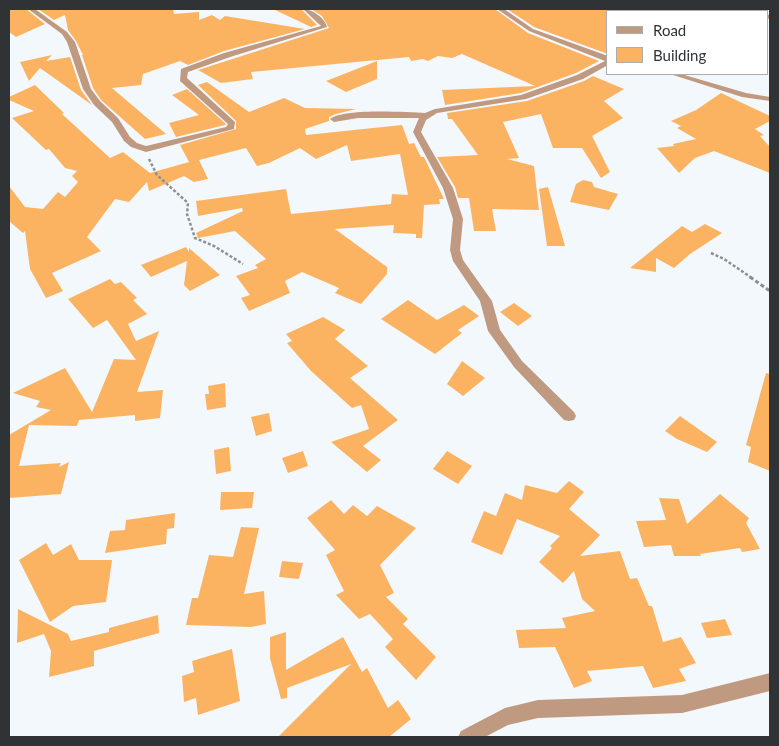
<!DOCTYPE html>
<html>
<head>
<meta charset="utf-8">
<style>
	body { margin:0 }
	#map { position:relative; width:779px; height:746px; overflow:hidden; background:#f3f8fd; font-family:Lato,sans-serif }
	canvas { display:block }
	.frame { position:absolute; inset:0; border:10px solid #303336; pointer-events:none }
	.legend { position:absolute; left:606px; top:10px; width:162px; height:65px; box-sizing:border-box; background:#fff; border:1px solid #acadaf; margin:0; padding:6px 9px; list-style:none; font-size:15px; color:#303336 }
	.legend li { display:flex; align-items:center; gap:10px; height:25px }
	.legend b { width:25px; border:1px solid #acadaf }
</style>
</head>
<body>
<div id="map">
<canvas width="779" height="746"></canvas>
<div class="frame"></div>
<ul class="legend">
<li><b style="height:6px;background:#bf9980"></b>Road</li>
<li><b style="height:14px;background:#fbb362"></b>Building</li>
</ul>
</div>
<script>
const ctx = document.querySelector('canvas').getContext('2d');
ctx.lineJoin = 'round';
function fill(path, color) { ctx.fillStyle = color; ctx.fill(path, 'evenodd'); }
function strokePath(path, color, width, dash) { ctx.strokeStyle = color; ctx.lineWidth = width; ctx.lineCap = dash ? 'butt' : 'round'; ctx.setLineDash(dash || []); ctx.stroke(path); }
fill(new Path2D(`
	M9,9H26L45,24L16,37L9,32Z
	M38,9H173L174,14L199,12V20L212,15L220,20L225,16L305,29L224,51L188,65L180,61L143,74L141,85L112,88L166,134L145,139L101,100L93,88L82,55H83L76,41L68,30L65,15L54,20Z
	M273,9H301L317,25L311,27Z
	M311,9H495L528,33L599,61L576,73L521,93L445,105L442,90L535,86L462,54L452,58L438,56L428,61L423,59L411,61L409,57L251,72L253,79L221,83L198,70L329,28L322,16Z
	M507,9H612L611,11H608V54L534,27Z
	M52,55L46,61L70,57L81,90L92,105L40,68L29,81L20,62Z
	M377,61V79L346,92L326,81Z
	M593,76L624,89L604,101L623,118L592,136L610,172L601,178L582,148H553L541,114L503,122L519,158L507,159L534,166L539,210L492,209L496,231H474L469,198H458L455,187L437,157L478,155L452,119H448L447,113L527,101L584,81Z
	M207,82L249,112L284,98L305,108L356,109L336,114L329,117V121L305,129L306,135L402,125L409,144L414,143L421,157H424L444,199H439L440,204L424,205L422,238H416V234L393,233L394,225L335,229L387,267V274L361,304L335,293L339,288L302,272L285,281L290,293L249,311L241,298L250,295L236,276L258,268L255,265L266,259L235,231L198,238L196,233L243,211L242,208L198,216L196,201L286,189L291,214L391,204L392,194L408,195L400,154L351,161L347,145L316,159L300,148L269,163L257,166L246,148L199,160L208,179L194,182L184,176L149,191L147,182L129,202L115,199L87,237L101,251L52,273L63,291L46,298L30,269L25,231L23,233L9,221V186L25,207L43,209L58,192L65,197L78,182L72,176L77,171L65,168L49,149L46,150L12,118L34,111L9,100V97L35,85L64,113L62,114L110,158L123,152L150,173L189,162L180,145L236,129V121L198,85Z
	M187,89L226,124L225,125L176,137L169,123L199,115L172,95Z
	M721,93L770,116V121L755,129L764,135L760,136L770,147V173L714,151L695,158L679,173L657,148L674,146L673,144L696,139L677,128L681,126L671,121L696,110Z
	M583,180L592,182L594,187L618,194L609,210L570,202L576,184Z
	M548,187L565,246H547L539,189Z
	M705,224L722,233L690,254L674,268L656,258V272L630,268L682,226L692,232Z
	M186,247L189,252V248L220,275L190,291L184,285L187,261L151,277L141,265Z
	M110,279L115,284L121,282L137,298L133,300L147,314L128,324L136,341L159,331L137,392L163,390L160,418L135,421V415L79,420L77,426L29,425L19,466L61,463L59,467L69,462L61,494L9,498V435L51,410L36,407L40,401L13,393L65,368L92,412L114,359L136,360L107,320L93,328L68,299Z
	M408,300L437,320L464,305L479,316L458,330L462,333L435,354L381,319Z
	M514,303L532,316L518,326L500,312Z
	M323,317L345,330L335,339L368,366L350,378L398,420L363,446L381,460L367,472L331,442L369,429L361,405L352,408L311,371L287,343L292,341L286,334Z
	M462,361L485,378L463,396L447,384Z
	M766,373L770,374V471L748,462L751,447L746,445Z
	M225,383L226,407L207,410L205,394H209L208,386Z
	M269,413L272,431L256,436L251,417Z
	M680,416L717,442L707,452L677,439L665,431Z
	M229,447L231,471L216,474L214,450Z
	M303,451L308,466L288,473L282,458Z
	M447,451L472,466L458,484L433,469Z
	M569,481L584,492L569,509L600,535L580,556L620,551L630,579L637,578L649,606H652L663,642L681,637L696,663L679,669L686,681L653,688L643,666L587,671L592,681L574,688L555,647L519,648L516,630L566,628L562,618L595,611L582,599L574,571L563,583L539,562L552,548L550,546L560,536L517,519L502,555L471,542L484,511L496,516L505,493L522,500L525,485L557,493Z
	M221,492H254L252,508L220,510Z
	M720,494L749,518L746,523L760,549L742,552L740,548L700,554L701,556H674L671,545L644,547L636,521L666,520L659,498L679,499L687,524Z
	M331,500L344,514L353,505L367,516L377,506L416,528L380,565L394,593L386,597L408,619L403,624L436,657L416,680L385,647L393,639L370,614L359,619L336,595L344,591L326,555L335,550L307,518Z
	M175,513L174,528L167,529L166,544L105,553L110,531L125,530L126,520Z
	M241,527L259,528L244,594L264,591L266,624L251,627L186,625L192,598H198L209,555L233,557Z
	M46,543L53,555L71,544L79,560H112L106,602L73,606L50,622L19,560Z
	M282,561L303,563L299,579L279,577Z
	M18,609L68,634L71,641L109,632V628L158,615L159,633L94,651V666L49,677L51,651L44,634L17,643Z
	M725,619L732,635L707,638L701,623Z
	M286,632V670L343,637L362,672L367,668L388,708L398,700L411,719L389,737H278L351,664L287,688V698L281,699L270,658V637Z
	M232,649L240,701L198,715L196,698L184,702L182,676L194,672L192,661Z`), '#fbb362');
strokePath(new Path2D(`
	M149,159L157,175L188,203L187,214L195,238L214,246L243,264
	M711,253L724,259L752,278`), '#8c9094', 2.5, [3, 2]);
strokePath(new Path2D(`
	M750,277L770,291`), '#8c9094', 3, [4, 2.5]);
fill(new Path2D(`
	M28,9H35L67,32L75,42L91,89L100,101L118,118L130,137L137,143L146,146L226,127L228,124L180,81L181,69L224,53L321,26L303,9C312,9 325,18 327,27L230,57L188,72L187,78L235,122L234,129L146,152L131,147L124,141L112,122L94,105L83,89L67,42L62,34Z
	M497,9H504L533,29L608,56V65L583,79L526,99L437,113L426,120L421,132L453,188L463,219L460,250L463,260L492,301L500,330L522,361L574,412L576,416L574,420L569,421L564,420L514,367L488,331L480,301L453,261L450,250L453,219L443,188L413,132L419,118H358L334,122L330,119C344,108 405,112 425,113L435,109L521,95L577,75L605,61L529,31Z
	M770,14V18L768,19V15Z
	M670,74H681L746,93L770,97V101L742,97Z
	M770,673V691L682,713L538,718L508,725L485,737H458L461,731L505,708L538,700L682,695Z`), '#bf9980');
</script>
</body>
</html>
